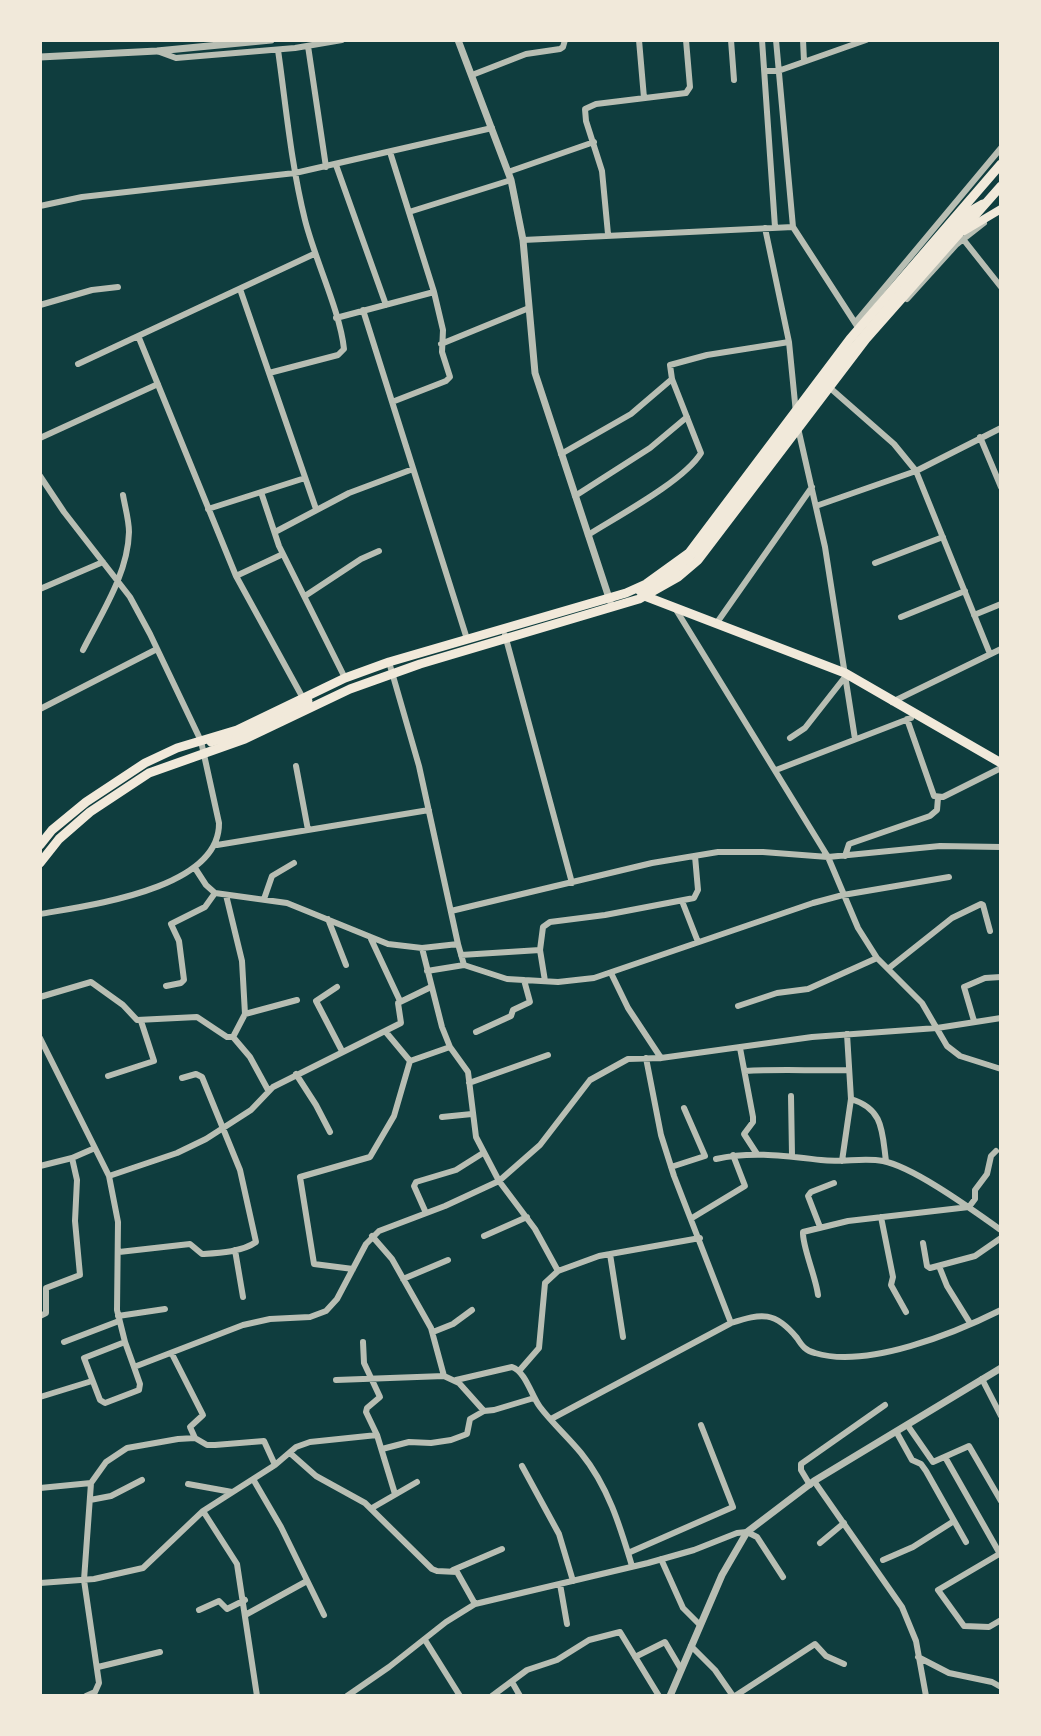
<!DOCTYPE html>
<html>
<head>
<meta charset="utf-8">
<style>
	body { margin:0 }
	#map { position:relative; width:1041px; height:1736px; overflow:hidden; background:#0f3d3e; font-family:"Sofia Sans Condensed",sans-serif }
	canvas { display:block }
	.frame { position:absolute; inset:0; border:42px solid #f1e9da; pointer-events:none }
</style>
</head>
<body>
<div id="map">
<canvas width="1041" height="1736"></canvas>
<div class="frame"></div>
</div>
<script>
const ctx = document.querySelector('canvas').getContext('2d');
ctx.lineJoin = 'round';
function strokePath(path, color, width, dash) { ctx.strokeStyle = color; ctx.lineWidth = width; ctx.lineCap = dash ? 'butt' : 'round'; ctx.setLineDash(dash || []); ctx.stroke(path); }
strokePath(new Path2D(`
	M639,40L644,98
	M731,40L734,80
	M762,40L775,227
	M776,40L793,227
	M803,40L804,61
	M308,46L326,167
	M157,51L176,58L295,48L342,40
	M765,71H778L866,40
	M472,75L526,54L560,49L563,47L565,40
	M390,152L434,292L443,330L442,352L450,377L446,381L392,402
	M336,165L386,305
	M508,172L594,142
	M40,206L82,197L295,173L492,128
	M409,212L511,180
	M765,228L789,342L796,413
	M608,234L602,171L586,121L585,109L596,104L686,93L690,87L686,40
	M963,239L1001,287
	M523,240L793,227L859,329
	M240,289L316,509
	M907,299L956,245L984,223
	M40,305L92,290L118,287
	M363,310L467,639
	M336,318L434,292
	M855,323L1001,148
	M139,338L236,576L304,700
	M441,344L529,308
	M78,364L314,254
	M269,373L338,355L344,349C340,311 315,260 305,220C291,164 286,106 278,50
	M829,387L894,444L916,471L990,654
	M798,428L825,547L855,739
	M980,437L1001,487
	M40,438L158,384
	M561,454L631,414L672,379
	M40,476L64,512L130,597L150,634L201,741L219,823C220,889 90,905 40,914
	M261,492L279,546L345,678
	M575,496L650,448L687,417
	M816,506L916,471L1001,428
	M208,509L305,478
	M275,532L349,493L413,469
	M588,535C618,516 684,481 701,453L672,379L670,365L707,355L789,342
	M875,563L943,537
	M236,576L283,554
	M40,589L103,562
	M305,596L361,559L379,551
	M675,608L828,857L858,928L877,958L922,1003L947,1046L960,1056L1001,1069
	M974,615L1001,604
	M901,617L965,591
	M716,624L812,487
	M505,635L572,883
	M83,650C101,614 128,574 129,532C129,520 125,507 123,495
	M389,662L419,766L458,944
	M892,702L1001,649
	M40,709L157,649
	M907,719L934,796L943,797L1001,768
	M790,738L805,728L845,677
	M296,766L308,830
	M776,770L911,718
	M217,845L429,810
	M845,856L849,844L930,816L937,810L938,798
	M195,868L206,885L215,893L287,903L388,944L422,948L458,944L464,965L507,979L558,982L594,978L813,903L843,895L949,877
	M226,895L242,961L245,1014L233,1037
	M264,899L272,876L294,863
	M682,901L698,942
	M451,911L652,863L718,852H763L828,857L940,846L1001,847
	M328,919L346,965
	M371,939L400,1001
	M422,948L442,1027L450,1047L468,1072L476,1137L499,1181L535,1229L558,1271
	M461,955L540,950
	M889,968L952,918L981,904L983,905L990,931
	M427,971L464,965
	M611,973L628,1008L661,1058
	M545,981L540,950L543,927L550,922L605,915L694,898L698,890L695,856
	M166,986L181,983L184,980L179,941L171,924L205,907L215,893
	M337,987L316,1001L342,1051
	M40,997L91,982L123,1005L137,1020L197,1017L227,1037H233L250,1057L268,1090
	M738,1006L777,993L808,989L877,958
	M245,1014L297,1000
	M974,1021L964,987L985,978L1001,977
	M385,1031L410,1061
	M476,1032L511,1016L513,1010L530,1002L524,980
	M847,1034L851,1099C884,1109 882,1132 886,1161
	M40,1038L109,1176L118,1222L117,1310L125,1342
	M740,1048L753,1117V1122L744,1134L757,1154
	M646,1058L661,1135L674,1176L731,1323
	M745,1071C780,1069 814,1071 849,1070
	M296,1074L316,1105L330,1132
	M108,1076L154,1061L141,1021
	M469,1083L548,1055
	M791,1096L792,1155
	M442,1117L472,1114
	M716,1159C752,1151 785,1156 821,1160C842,1163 863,1157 883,1161C914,1167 974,1211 1001,1230
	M842,1161L851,1099
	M40,1166L72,1158L95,1148
	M671,1167L705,1156L684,1108
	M109,1176L177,1153L206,1139L251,1110L273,1087L401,1023L398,1003L431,987
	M426,1213L414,1186L416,1182L456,1170L483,1153
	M881,1217L893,1277L891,1285L906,1312
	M692,1218L745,1186L733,1155
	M820,1227L808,1196L811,1192L834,1183
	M372,1236L392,1259L431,1328L444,1376L459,1383L484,1411L494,1410L534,1398
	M484,1236L527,1217
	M923,1243L927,1266L930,1268L975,1256L1001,1238
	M235,1250L243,1297
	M119,1252L190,1244L202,1254C219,1253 242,1252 256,1242L240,1170L202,1077L196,1074L182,1078
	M610,1254L623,1337
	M939,1266L947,1286L970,1323
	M353,1269L314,1264L300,1177L370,1157L394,1116L410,1061L450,1047
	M403,1279L448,1260
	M818,1295C816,1277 802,1246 803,1232L848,1221L969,1207L975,1199V1190L987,1174L991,1156L996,1151
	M40,1316L46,1313V1288L80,1275L75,1221L77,1180L72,1158
	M118,1316L165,1309
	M433,1332L453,1324L472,1310
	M64,1342L119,1321
	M363,1342L364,1363L380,1397L367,1408L366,1412L377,1435L395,1494
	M172,1354L203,1415L190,1427L195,1438
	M134,1367L140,1384L139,1390L105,1403L100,1400L84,1358L125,1342L134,1367L243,1325L270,1319L310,1317L326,1311L337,1299L366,1244L379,1231L445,1206L499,1181L540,1145L590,1080L628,1059L661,1058L812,1037L937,1028L1001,1018
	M519,1371L539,1348L545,1283L558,1271L599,1256L700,1238
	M982,1379L1001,1416
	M336,1380L444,1376
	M456,1380L512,1367C526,1372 531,1395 540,1407C552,1423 568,1437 581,1453C608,1486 620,1526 632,1566
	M40,1397L92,1381
	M551,1419L731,1323C762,1313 775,1311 797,1338C802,1346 806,1351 815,1353C867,1369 955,1333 1001,1310
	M908,1426L933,1462L969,1446L1001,1501
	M897,1433L912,1460L921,1464L926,1471L966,1542
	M382,1449L409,1442L431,1443L451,1440L467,1434L470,1419L484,1411
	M290,1453L316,1476L365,1503L432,1569L437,1571L457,1572L475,1604
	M945,1457L1000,1554
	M522,1466L559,1534L573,1581
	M253,1479L281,1527L324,1615
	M814,1481L902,1607L916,1641L926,1696
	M188,1484L232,1492
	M810,1485L801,1470V1464L885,1405
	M40,1488L91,1483L106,1462L127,1448L178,1439L195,1438L207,1445H215L264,1441L275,1465
	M90,1500L111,1496L142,1480
	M372,1508L417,1482
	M203,1511L237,1564L257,1696
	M820,1543L844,1523
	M628,1553L733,1507L701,1425
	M1001,1553L938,1590L964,1626L989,1627L1001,1620
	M661,1559L683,1608L700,1625
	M883,1560L913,1547L954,1521
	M453,1570L502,1549
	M40,1583L94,1579L143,1568L203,1511L275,1465L296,1447L310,1442L377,1435
	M560,1584L567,1624
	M199,1610L219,1601L227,1609L245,1600
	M247,1614L307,1581
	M425,1640L460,1696
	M691,1646L715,1670L733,1696
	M635,1657L665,1642L681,1669
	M918,1657L949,1673L992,1682L1001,1687
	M98,1667L160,1652
	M512,1682L520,1696
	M86,1696L95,1692L99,1683L84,1580L91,1483
	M347,1696L389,1667L446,1622L475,1604L648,1563L694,1550L737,1533L747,1532L757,1537L783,1577
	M492,1696L527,1670L557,1660L589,1640L620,1632L659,1696
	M735,1696L815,1644L826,1656L844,1664`), '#b8beb3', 6);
strokePath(new Path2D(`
	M458,40L511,180L523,240L535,373L610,601
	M40,57L157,51L271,40
	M670,1696L722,1575L747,1532L814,1481L1001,1368`), '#b8beb3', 7);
strokePath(new Path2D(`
	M964,231L1001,209`), '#f1e9da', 8);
strokePath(new Path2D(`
	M640,591L666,577L699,548L834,371L969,212L983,204
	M211,742L254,729L308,701`), '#f1e9da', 9);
strokePath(new Path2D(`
	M642,595L845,673L1001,763
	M40,845L52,830L86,802L145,763L177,748L237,730L345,678L389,662L626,593L646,584L689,553L850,339L1001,164
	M40,863L59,839L90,812L149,773L245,739L350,689L420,664L639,599L678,577L698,560L866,339L1001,186`), '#f1e9da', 9);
</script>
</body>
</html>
